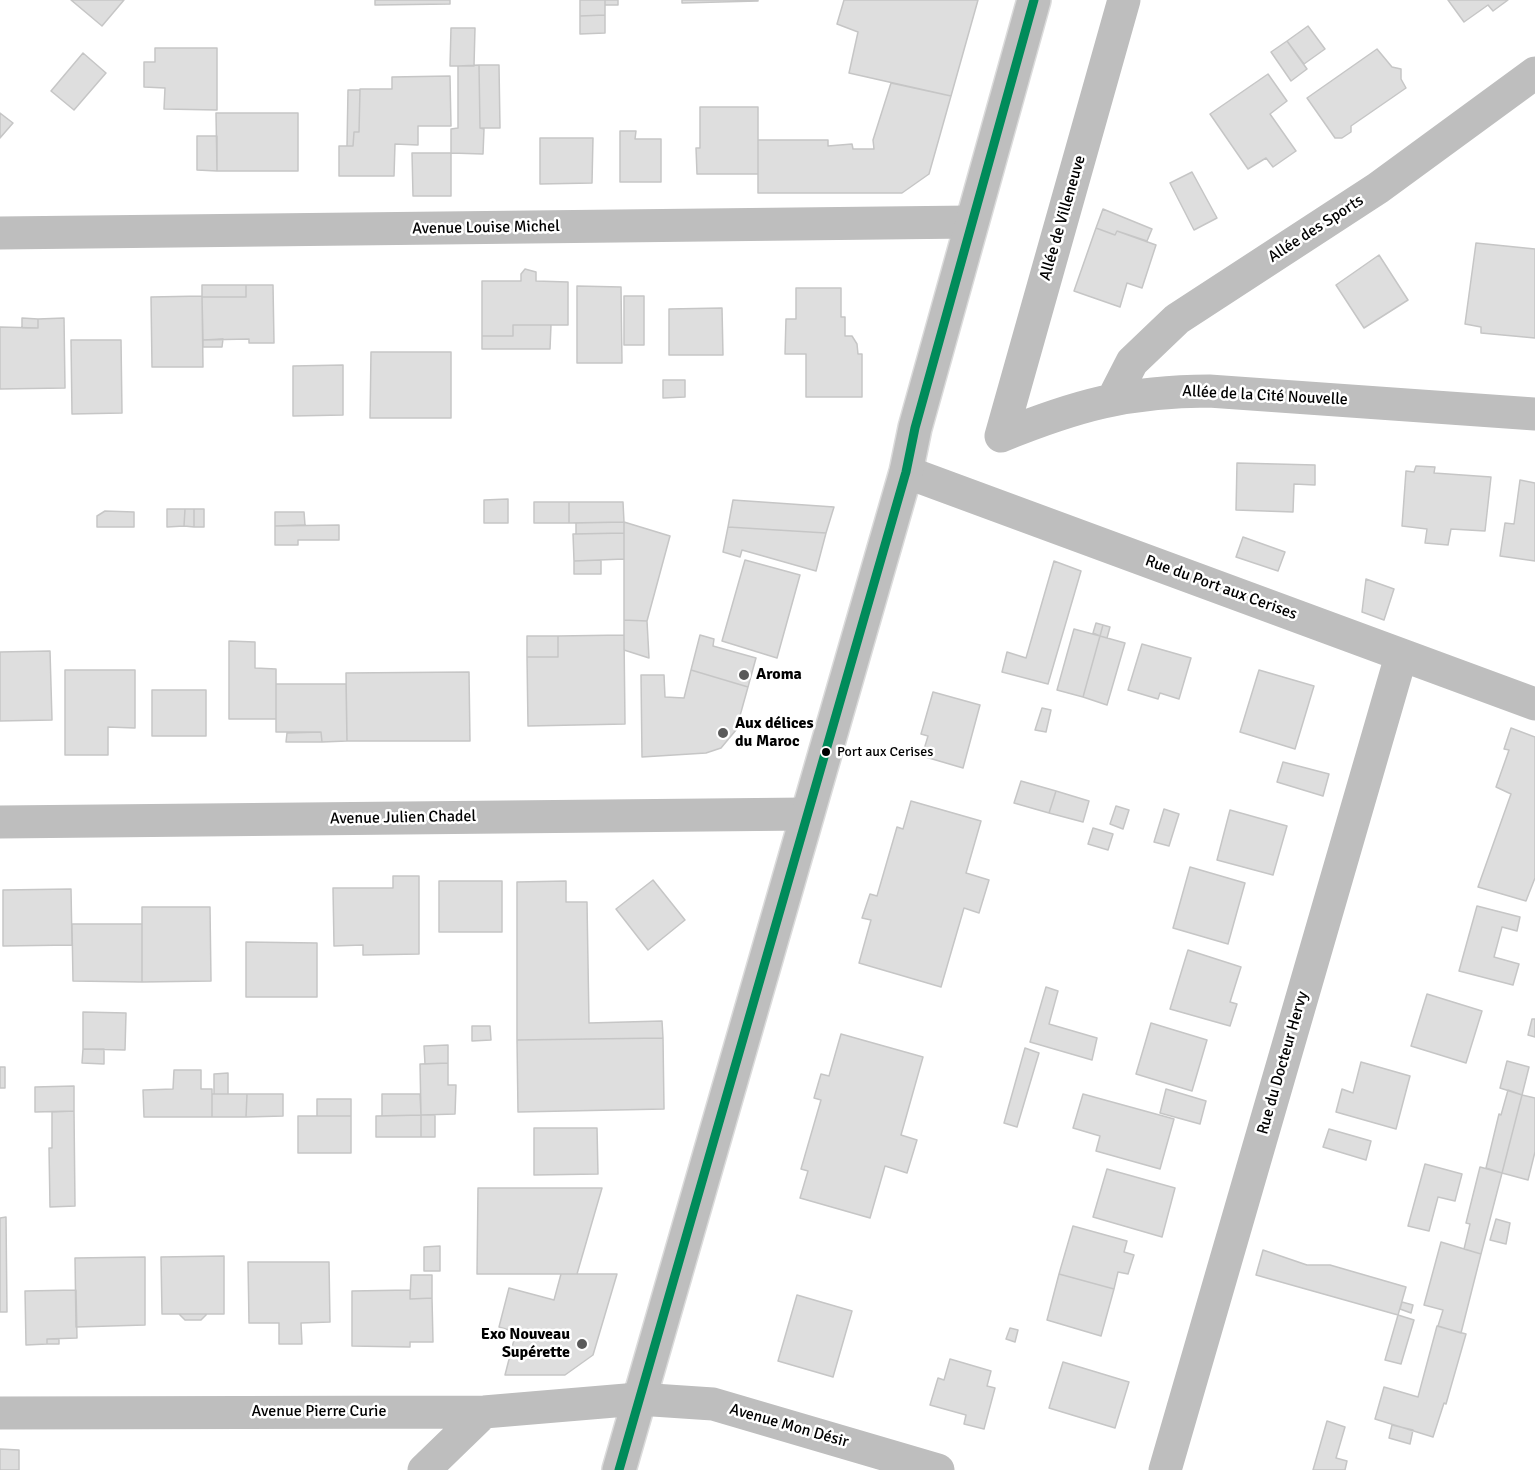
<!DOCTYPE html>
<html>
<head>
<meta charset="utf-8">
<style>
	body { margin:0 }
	canvas { display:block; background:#fff }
</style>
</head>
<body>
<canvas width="1535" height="1470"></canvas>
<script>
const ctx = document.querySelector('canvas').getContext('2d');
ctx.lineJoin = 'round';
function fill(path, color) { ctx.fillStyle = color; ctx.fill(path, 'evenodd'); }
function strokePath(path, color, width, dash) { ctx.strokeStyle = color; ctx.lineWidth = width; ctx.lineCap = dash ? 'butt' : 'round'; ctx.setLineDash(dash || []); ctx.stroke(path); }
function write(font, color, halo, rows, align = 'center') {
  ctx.font = font + ' Signika,sans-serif'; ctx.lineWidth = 5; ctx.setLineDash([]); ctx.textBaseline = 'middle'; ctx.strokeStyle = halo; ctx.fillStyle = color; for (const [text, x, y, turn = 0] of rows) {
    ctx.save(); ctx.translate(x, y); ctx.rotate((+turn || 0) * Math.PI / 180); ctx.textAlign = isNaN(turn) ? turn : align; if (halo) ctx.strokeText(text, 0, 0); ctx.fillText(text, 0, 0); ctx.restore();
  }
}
const building = new Path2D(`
	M71,0H124L102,26Z
	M375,0H450V4L375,5Z
	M580,0H605V15L580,16Z
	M605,0H618V5H605Z
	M682,0H758V1L682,3Z
	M844,0H978L951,96L849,73L858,32L837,24Z
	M1448,0H1508L1493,11L1488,5L1464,22Z
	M605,15V33L580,34V16Z
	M1308,26L1325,49L1304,64L1287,41Z
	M451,28H475L474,66H450Z
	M1287,41L1307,69L1291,81L1271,52Z
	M155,48H217V110L164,109L165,88L144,87V62H155Z
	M1377,49L1392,67L1401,69V79L1406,88L1351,126V132L1342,138H1335L1307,98Z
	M83,53L106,73L74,110L51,91Z
	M479,65L480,128L484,129L483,154L451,153V129L458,128V66Z
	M479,65H499L500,128H480Z
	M1268,74L1287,101L1270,114L1296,151L1273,167L1266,158L1248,169L1210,114Z
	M450,76L451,126H418V145L395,144L394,176H339V146H353L354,132H359L360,89H392V77Z
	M891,83L951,96L929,174L902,193H758V140H828V146L852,144L853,149H874L873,140Z
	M348,90H360L359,132H354L353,146H347Z
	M700,107H758V174H697L696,148H700Z
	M0,113L13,123L0,138Z
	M216,113H298V171H217Z
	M620,131H636L635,139H661V182H620Z
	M197,136H217V171L197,170Z
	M540,138H593L592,183L540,184Z
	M412,153H451V196H413Z
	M1192,172L1217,218L1194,230L1170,183Z
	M1103,209L1152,229L1147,241L1117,231L1115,235L1096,228Z
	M1096,228L1115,235L1117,231L1156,245L1142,288L1127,283L1120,307L1074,291Z
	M1476,243L1535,249V338L1481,333V327L1465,324Z
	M1379,255L1408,300L1364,328L1336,285Z
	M525,269L536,272V281L568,282V325H513V336H482V281H521V274Z
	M202,285H246V297H202Z
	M246,285H273L274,343H249V339L203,340L202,297H246Z
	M577,286L621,287L622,363H577Z
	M796,288H841V317H845V336H852L857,344L858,354H862V397H806V354H785L786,319H796Z
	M202,296L203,367H152L151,297Z
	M624,296H644V345H624Z
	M722,308L723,355H669V309Z
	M22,318L38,319V328H22Z
	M64,318L65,388L0,389V327L38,328V319Z
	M513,325H551L550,349H482V336H513Z
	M223,339L222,347H203V340Z
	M71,340H121L122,413L72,414Z
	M371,352H451V418H370Z
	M343,365V415L293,416V366Z
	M663,380H685V397L663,398Z
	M1237,463L1315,465V485L1294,484L1293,512L1236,510Z
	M1416,466L1435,467L1434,473L1491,477L1485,531L1451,529L1448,545L1425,543L1427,529L1402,526L1406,471L1414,472Z
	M1520,480L1535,483V561L1500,556L1505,523L1514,524Z
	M508,499V523H484V500Z
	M733,500L834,507L826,533L728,527Z
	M534,502H569V523H534Z
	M569,502H623L624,522L569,523Z
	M167,509H185L184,526L167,527Z
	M185,509H194V527L184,526Z
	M194,509H204V527H194Z
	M105,511L134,512V527H97V516Z
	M275,512H304L305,525L275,526Z
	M624,522L670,536L647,621L624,620Z
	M624,522V533L576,534V523Z
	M339,525V540H298V545H275V526Z
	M728,527L826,533L816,571L742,550L740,557L723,552Z
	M624,533V559L574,561L573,534Z
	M1243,537L1285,552L1278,571L1236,557Z
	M601,560V574H574V561Z
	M745,560L800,575L777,658L722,641Z
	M1054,561L1081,571L1048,684L1002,672L1007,652L1026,658Z
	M1366,579L1394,589L1384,620L1362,612Z
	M624,620L647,621L649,658L624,650Z
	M1096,623L1103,625L1100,636L1093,633Z
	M1103,625L1110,627L1107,638L1100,636Z
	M1074,629L1100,636L1083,697L1057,690Z
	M624,635L625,724L528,726L527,657H558V636Z
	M700,635L714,639L713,646L756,658L748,687L691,670Z
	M527,636H558V657H527Z
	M1100,636L1125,643L1107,705L1083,697Z
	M229,641L255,642V668L276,669V719H229Z
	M1142,644L1191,658L1179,699L1160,693L1158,699L1128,690Z
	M50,651L52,720L0,721V652Z
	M65,670H135V728L108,727V755H65Z
	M691,670L748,687L736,730L721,748L706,753L642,757L641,675H664L665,697L684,698Z
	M1259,670L1314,686L1295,749L1240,732Z
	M469,672L470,741H347L346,673Z
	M276,684H346L347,741L322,742L321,732H276Z
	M152,690H206V736H152Z
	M933,692L980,705L963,768L922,756L928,736L921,734Z
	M1042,708L1051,710L1046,732L1035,730Z
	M1511,728L1535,737V878L1526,901L1478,887L1511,794L1496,787L1509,750L1504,749Z
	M321,732L322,742H286L287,733Z
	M1283,762L1329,774L1323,796L1277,782Z
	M1021,781L1056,791L1049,813L1014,803Z
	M1056,791L1089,801L1083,822L1049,813Z
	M911,801L981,821L966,873L989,880L979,913L964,908L941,987L859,963L871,920L862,918L870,894L877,896L897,827L903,829Z
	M1116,806L1129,810L1123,829L1110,824Z
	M1164,809L1179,814L1169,846L1154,842Z
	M1230,810L1287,826L1273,875L1217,860Z
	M1093,828L1113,834L1108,850L1088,844Z
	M1190,867L1245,883L1228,944L1173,928Z
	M393,876H419V954L363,955V945L334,946L333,888H393Z
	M653,880L685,920L648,950L616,909Z
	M439,881H502V932H439Z
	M566,881V902H587L589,1023L662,1021L663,1038L517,1040V882Z
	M71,889L72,945L3,946V890Z
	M1477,906L1520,917L1517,931L1502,927L1494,957L1519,964L1513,985L1459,971Z
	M142,907H210L211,981L142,982Z
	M72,924H142V982L73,981Z
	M246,942L317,943V997H246Z
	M1188,950L1241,967L1230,1002L1237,1004L1230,1026L1170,1009Z
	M1046,987L1058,991L1049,1024L1097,1038L1092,1060L1030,1042Z
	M1427,994L1482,1011L1466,1063L1411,1046Z
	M83,1012L126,1013L125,1050L83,1049Z
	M1532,1019H1535V1037L1528,1035Z
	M1151,1023L1207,1040L1192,1091L1136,1074Z
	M472,1026H490L491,1040L472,1041Z
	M841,1034L923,1057L901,1135L917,1140L907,1173L885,1166L870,1218L800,1198L808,1171L801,1169L821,1100L814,1098L821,1074L829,1076Z
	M663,1038L664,1109L518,1112L517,1040Z
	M448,1045V1063L425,1064L424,1046Z
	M1025,1048L1039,1053L1017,1127L1004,1123Z
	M83,1049H104V1064L82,1063Z
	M1507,1061L1529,1067L1522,1095L1500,1088Z
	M1361,1062L1410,1076L1396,1129L1336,1112L1342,1089L1353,1093Z
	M448,1063V1085H456L455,1114L421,1115L420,1064Z
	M0,1067H5V1088H0Z
	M174,1070H201V1089H212V1117H144L143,1090L173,1089Z
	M228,1073V1094H214V1074Z
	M74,1086V1111L35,1112V1087Z
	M1166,1089L1206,1101L1200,1124L1160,1113Z
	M1508,1090L1522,1095L1502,1173L1486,1168L1499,1114L1501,1115Z
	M212,1094H247L246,1117H212Z
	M247,1094H283V1116L246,1117Z
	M382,1094H420L421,1115L382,1116Z
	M1083,1094L1174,1119L1160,1169L1096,1151L1100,1136L1073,1128Z
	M1522,1095L1535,1098V1152L1528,1180L1502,1173Z
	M317,1099H351V1116H317Z
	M74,1111L75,1206L50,1207L49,1148H52V1112Z
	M421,1115H435V1137H421Z
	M421,1115V1137H376V1116Z
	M298,1116H351V1153H298Z
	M534,1128H597L598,1174L534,1175Z
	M1329,1129L1371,1141L1366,1160L1323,1147Z
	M1425,1164L1462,1174L1455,1201L1438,1197L1429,1231L1408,1226Z
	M1480,1167L1502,1173L1481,1254L1464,1249L1470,1224L1466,1223Z
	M1107,1169L1175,1188L1162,1237L1093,1217Z
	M478,1188H602L577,1274H477Z
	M6,1217L7,1312H0V1218Z
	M1496,1219L1510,1223L1506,1244L1490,1240Z
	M1073,1226L1127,1241L1124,1252L1134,1255L1128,1274L1118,1272L1114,1289L1059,1274Z
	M1441,1242L1481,1254L1461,1333L1438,1326L1443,1310L1424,1305Z
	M440,1246V1271H424V1247Z
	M1263,1250L1307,1265H1330L1406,1287L1398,1315L1256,1275Z
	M224,1256V1314H162L161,1257Z
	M145,1257V1325L76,1327L75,1258Z
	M248,1262H329L330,1322L301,1323L302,1344H279V1323H249Z
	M561,1274H617L593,1355L565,1375H505L516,1332L499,1327L509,1288L554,1300Z
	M1059,1274L1114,1289L1101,1336L1047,1320Z
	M411,1275H432V1298L410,1299Z
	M76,1290L77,1338L47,1339V1344L26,1345L25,1291Z
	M410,1290V1299L432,1298L433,1342H410V1347L352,1346V1291Z
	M797,1295L852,1311L833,1377L778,1361Z
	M1402,1302L1413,1305L1411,1313L1400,1309Z
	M179,1314H207L201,1320H185Z
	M1398,1315L1414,1320L1401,1364L1385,1360Z
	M1437,1326L1466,1334L1446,1404L1444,1403L1433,1437L1375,1419L1384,1387L1418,1397Z
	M1010,1328L1018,1330L1015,1342L1006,1339Z
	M47,1339H59V1344H47Z
	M950,1359L991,1371L987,1386L995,1388L984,1429L964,1424L966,1415L930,1405L938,1378L944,1380Z
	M1063,1362L1129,1382L1115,1428L1049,1408Z
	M1327,1421L1345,1427L1336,1458L1347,1461L1345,1470H1313Z
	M1392,1425L1413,1430L1410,1444L1389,1438Z
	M0,1449L19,1450V1470H0Z`);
fill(building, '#dedede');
strokePath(building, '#c6c6c6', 1.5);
const primary = new Path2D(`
	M619,1470L906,472L915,428L1034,0`);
strokePath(primary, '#dbdbdb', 36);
strokePath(new Path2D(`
	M0,233L971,222
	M1113,399L1132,362L1177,319L1378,188L1535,73
	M1001,436C1075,406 1128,391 1209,391L1535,414
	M1001,436L1124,0
	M906,472L1535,704
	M0,822L807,814
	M0,1413L484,1412L638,1399L713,1404L938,1470
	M424,1470L484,1412
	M1165,1470L1401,656`), '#bebebe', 33);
strokePath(primary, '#bebebe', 33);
strokePath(new Path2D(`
	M619,1470L906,472L915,428L1034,0`), '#008b5a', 9);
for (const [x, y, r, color] of [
	[744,675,6,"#595959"],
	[723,733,6,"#595959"],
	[826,752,5,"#000"],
	[582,1344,6,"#595959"]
]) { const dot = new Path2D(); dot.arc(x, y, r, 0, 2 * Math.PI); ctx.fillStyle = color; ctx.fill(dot); strokePath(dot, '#fff', 2); }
write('14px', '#000', '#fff', [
	["Port aux Cerises",837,752]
], 'left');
write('16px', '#000', '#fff', [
	["Allée de Villeneuve",1063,218,-74],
	["Avenue Louise Michel",486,228,-1],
	["Allée des Sports",1316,229,-33],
	["Allée de la Cité Nouvelle",1265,396,3],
	["Rue du Port aux Cerises",1221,588,20],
	["Avenue Julien Chadel",403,818,-1],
	["Rue du Docteur Hervy",1283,1063,-74],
	["Avenue Pierre Curie",319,1412],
	["Avenue Mon Désir",789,1426,16]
]);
write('bold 16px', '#000', '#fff', [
	["Aroma",756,675],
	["Aux délices",735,724],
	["du Maroc",735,742],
	["Exo Nouveau",570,1335,"right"],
	["Supérette",570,1353,"right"]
], 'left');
</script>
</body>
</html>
